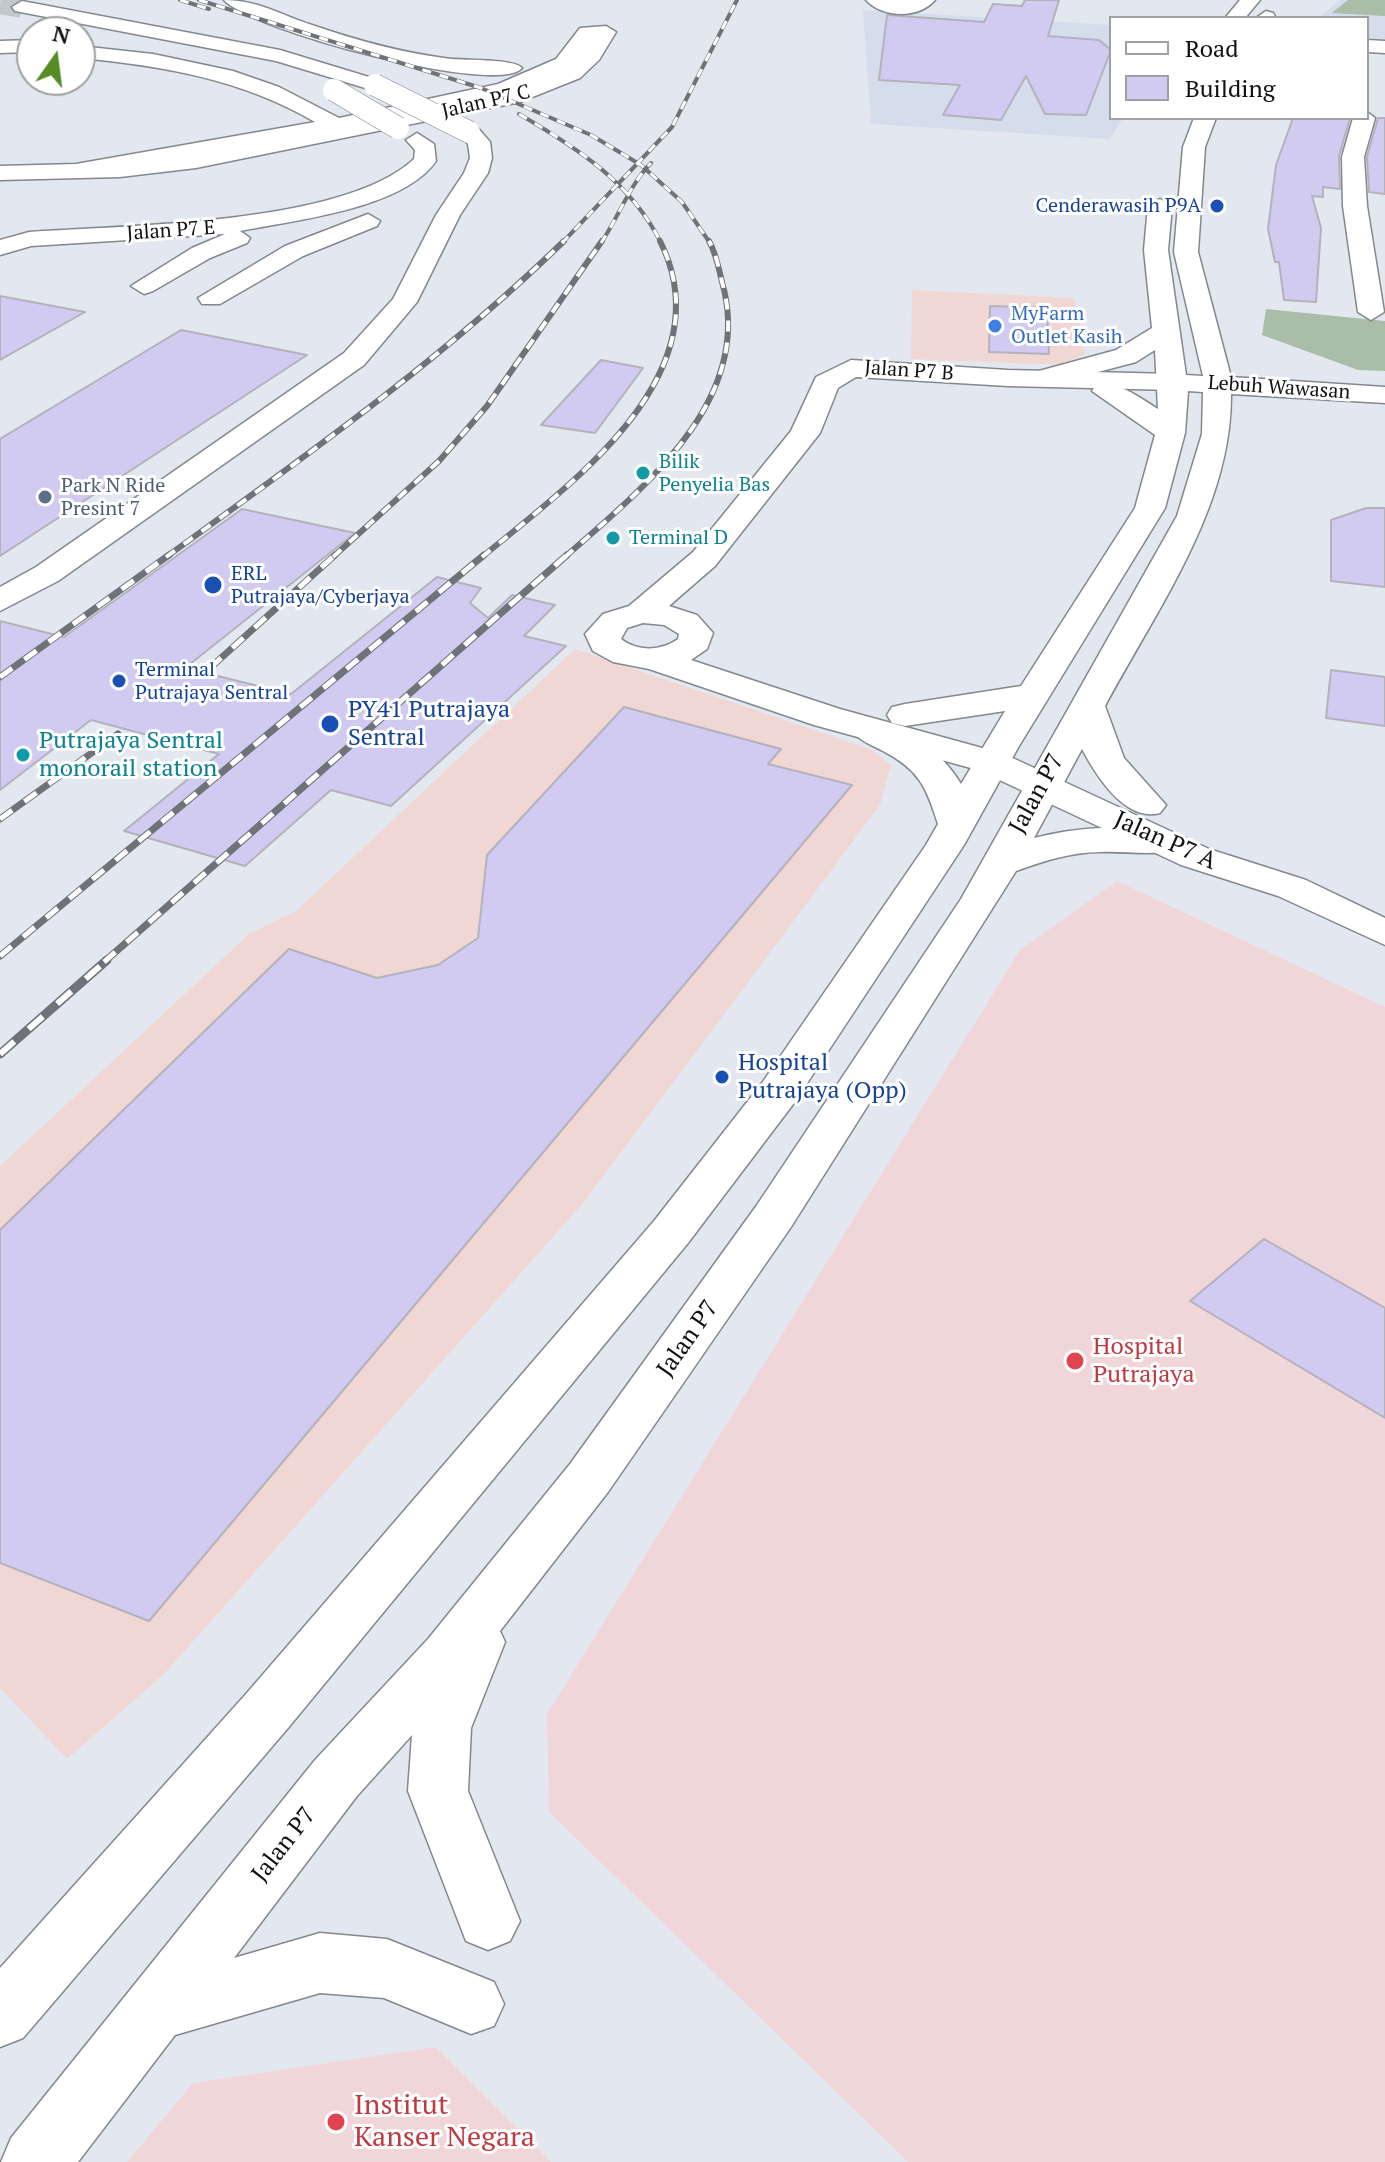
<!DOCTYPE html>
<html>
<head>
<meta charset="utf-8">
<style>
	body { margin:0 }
	#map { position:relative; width:1385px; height:2162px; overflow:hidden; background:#e3e8f0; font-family:"PT Serif",serif }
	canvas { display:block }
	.legend { position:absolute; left:1109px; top:16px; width:260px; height:104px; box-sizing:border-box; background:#fff; border:2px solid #9fa0a1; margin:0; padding:10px 14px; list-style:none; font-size:24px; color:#101214 }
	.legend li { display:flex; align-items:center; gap:16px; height:40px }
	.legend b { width:40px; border:2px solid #9fa0a1 }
	.north { position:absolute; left:16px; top:16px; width:80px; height:80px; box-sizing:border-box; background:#fff; border:2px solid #9fa0a1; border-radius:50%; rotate:14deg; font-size:22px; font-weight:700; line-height:32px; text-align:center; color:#101214 }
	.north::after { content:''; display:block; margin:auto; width:28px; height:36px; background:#568c26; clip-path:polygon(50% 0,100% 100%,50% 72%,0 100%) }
</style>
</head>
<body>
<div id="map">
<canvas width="1385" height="2162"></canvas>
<ul class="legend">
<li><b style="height:10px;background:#fff"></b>Road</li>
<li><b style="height:22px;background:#d1cbf2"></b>Building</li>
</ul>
<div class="north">N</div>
</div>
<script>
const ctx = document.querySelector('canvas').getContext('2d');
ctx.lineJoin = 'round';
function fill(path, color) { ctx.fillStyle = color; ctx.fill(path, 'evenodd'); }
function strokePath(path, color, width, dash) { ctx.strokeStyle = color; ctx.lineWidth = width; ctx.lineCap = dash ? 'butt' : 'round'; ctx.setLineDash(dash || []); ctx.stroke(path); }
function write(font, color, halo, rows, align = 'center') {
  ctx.font = font + ' "PT Serif",serif'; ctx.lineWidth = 6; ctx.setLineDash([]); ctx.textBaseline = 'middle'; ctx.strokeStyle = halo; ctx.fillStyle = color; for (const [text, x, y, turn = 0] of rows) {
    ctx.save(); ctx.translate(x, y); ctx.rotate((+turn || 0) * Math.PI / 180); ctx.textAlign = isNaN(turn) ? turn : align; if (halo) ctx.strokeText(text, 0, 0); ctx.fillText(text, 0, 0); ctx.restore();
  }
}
fill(new Path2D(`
	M912,290L1074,298L1085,354L1062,365L911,359Z
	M575,649L872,750L891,765L880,805L584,1202L164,1674L67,1759L0,1688V1166L249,934L296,911Z`), '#f1d7d3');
fill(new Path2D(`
	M1340,0H1385V40L1367,38V18H1318Z
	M863,10L1111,25V118H1123L1110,139L871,124Z`), '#d5ddec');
fill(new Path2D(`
	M1117,881L1385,1007V2162H908L549,1812L547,1714L1020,950Z
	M436,2047L551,2162H127L193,2083Z`), '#f1d6d9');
fill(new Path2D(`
	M1348,0H1385V16L1332,13Z
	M1266,309L1385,321V371L1358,370L1262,335Z`), '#aabda8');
const building = new Path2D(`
	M1025,0H1059L1048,36L1099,40L1111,50L1086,115L1045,114L1026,76L1001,120L943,115L960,85L879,80L887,15L984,22L993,4L1022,6Z
	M1293,118H1350L1339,156L1340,189L1323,187V197L1312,196L1321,228L1316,302L1284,300L1279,262H1275L1268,229L1276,165Z
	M1378,118H1385V194L1369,192L1367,157Z
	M0,296L85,312L0,360Z
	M990,306L1047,308L1049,354L989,352Z
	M181,330L307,355L0,556V439Z
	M601,360L643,368L595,433L541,425Z
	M1366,508H1385V587L1331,581V520Z
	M242,509L355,533L185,668L291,694L437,577L481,588L470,603L488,618L512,595L555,605L524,636L566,646L391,806L331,790L245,866L124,831L219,754L91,720L0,790V621L64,637Z
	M1331,670L1385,677V726L1326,718Z
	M624,707L781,749L768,764L852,785L149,1621L0,1563V1230L289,949L377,978L438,965L478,938L487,855Z
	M1264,1239L1385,1308V1418L1190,1301Z`);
fill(building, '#d1cbf2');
strokePath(building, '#b3b2bb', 2);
strokePath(new Path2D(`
	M0,3L22,7`), '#c3c8cf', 22, [22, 11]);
const minor = new Path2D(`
	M224,0C258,0 281,15 312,25C356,40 399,52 444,58C461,61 514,58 522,68C498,97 250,30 224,0Z
	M866,0H935C919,19 882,18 866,0Z
	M22,1L280,50L382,81L386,85L375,91L276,61L15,11L12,7Z
	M1266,11L1273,13L1276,18H1256Z
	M606,26L616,32L599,60L580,78L520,102L196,168L120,177L0,180V166L76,164L315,122C241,79 164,66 80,58V46L153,54L233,71L279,87L339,118L498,84L556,59L580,28Z
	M32,40V52L0,53V41Z
	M1367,40L1385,41V53L1367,52Z
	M1367,112L1375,118L1364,157L1367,206L1384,312L1371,320L1358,312L1343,206L1342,157L1353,118H1367Z
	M469,125L477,127L490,142L492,158L488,173L460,215L417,302L364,365L58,581L0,611V587L36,567L344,353L393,299L436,215L464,173L470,158L468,144L458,132Z
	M417,133L434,144L436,161C403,209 295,220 240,231L250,238L247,243L210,258L153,291L144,294L131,286L192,248L225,234L31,246L0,255V240L29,232C126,225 343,225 414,159L415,150L406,140Z
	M368,214L380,221L377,226L303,256L220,304H202L198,298L285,246Z
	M851,360L1008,370L1174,374L1184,376L1188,382L1184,388L1174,390L1008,386L856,377L838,388L820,433L715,566L669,606L697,615L713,633L707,649L691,660L840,709L1004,754L1209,849L1306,880L1385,918V945L1278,896L1181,865L978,770L814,725L649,669L613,662L593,651L585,634L603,614L629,606L693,552L791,431L816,377ZM643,623L664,625L679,634L678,639C661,651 638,652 621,639L627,628Z`);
const major = new Path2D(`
	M1240,0H1260L1245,18H1225Z
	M1194,118H1216L1205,147L1198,252L1231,377L1385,387V403L1231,394C1232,507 1157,609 1105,706L1124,758L1166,805L1160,813C1125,822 1097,777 1082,749L1034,838C1077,827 1132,823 1176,834L1181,842L1176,850C1151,856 1126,851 1101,852C1071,852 1044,861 1016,871L791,1227L608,1492L500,1631L505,1642L471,1728L468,1791L520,1921L510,1941L488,1950L466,1941L408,1791L412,1735L357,1796L234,1958L320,1933L387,1939L494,1982L504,2004L494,2026L471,2034L384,1998L320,1993L175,2035L78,2162H1L11,2138L315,1760L428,1639L570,1464L757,1205L961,899L1177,516L1202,434L1203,392L1188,391L1185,433L1165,508L1019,746L964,845L794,1103L688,1243L288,1728L23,2038L0,2047V1968L246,1694L654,1221L762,1083L926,845L938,824C926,786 919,770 883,751C872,745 859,741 852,730L857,722C896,713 943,753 961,784L1005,711L905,726L892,723L887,715L892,707L905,704L1021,686L1135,508L1155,435L1092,391L1096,385C1118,380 1140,398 1158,409L1155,350L1136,362L1049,385L1039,383L1035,377L1039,371L1116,350L1152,328L1144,250L1148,206L1160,199L1172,206L1168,250L1186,375L1203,376L1174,252L1183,147Z`);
strokePath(minor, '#83878e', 3);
strokePath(major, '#83878e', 3);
fill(minor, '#fff');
fill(major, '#fff');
const railFar3 = new Path2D(`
	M180,0L209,9
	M199,0L481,88L591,135L641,165L682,202L710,243
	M519,114C577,148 631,182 661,243
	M562,243L672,127L737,0
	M601,243C618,218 630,184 651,163`);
const railFar2 = new Path2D(`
	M166,557C303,458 443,359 564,241
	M333,557L439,461L487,406L602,241
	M482,557C569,485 727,374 660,241
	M565,557C642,489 756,400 722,282C719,269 716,253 709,241`);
const railFar1 = new Path2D(`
	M210,668L335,555
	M0,677L169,555
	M0,819L118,734
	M0,956L484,555
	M104,962L567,555`);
const rail = new Path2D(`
	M0,1054L107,960`);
strokePath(railFar3, '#6f7377', 4);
strokePath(railFar2, '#6f7377', 6);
strokePath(railFar1, '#6f7377', 7);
strokePath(rail, '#6f7377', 9);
strokePath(railFar3, '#fff', 3, [9]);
strokePath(railFar2, '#fff', 4, [11]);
strokePath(railFar1, '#fff', 5, [15]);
strokePath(rail, '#fff', 6, [19]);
const minorBridge = new Path2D(`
	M375,85L469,132
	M334,90L398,128`);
strokePath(minorBridge, '#83878e', 23, []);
strokePath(minorBridge, '#fff', 22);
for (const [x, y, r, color] of [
	[1217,206,8,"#1a4fb4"],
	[995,326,8,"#3f7fe0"],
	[643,473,8,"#0f9aa8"],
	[45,497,8,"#5c6f8a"],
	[613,538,8,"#0f9aa8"],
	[213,585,10,"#1a4fb4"],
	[119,681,8,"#1a4fb4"],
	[330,724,10,"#1a4fb4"],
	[23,755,8,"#0f9aa8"],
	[722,1077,8,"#1a4fb4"],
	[1075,1361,10,"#e0444e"],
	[336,2122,10,"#e0444e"]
]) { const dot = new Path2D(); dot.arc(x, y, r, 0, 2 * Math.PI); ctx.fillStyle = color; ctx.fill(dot); strokePath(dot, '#fff', 3); }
write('20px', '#101214', '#fff', [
	["Jalan P7 C",486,102,-13],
	["Jalan P7 E",171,231,-4],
	["Jalan P7 B",909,371,4],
	["Lebuh Wawasan",1279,388,4]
]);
write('20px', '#164399', '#fff', [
	["Cenderawasih P9A",1201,206,"right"],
	["ERL",231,574],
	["Putrajaya/Cyberjaya",231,597],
	["Terminal",135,670],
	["Putrajaya Sentral",135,693]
], 'left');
write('20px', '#366cbe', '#fff', [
	["MyFarm",1011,314],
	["Outlet Kasih",1011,337]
], 'left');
write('20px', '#0d838f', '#fff', [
	["Bilik",659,462],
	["Penyelia Bas",659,485],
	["Terminal D",629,538]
], 'left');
write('20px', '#4e5e75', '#fff', [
	["Park N Ride",61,486],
	["Presint 7",61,509]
], 'left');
write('24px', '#164399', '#fff', [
	["PY41 Putrajaya",348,710],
	["Sentral",348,738],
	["Hospital",738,1063],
	["Putrajaya (Opp)",738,1091]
], 'left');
write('24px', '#0d838f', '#fff', [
	["Putrajaya Sentral",39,741],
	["monorail station",39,769]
], 'left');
write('24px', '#101214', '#fff', [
	["Jalan P7",1037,794,-61],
	["Jalan P7 A",1165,841,24],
	["Jalan P7",688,1339,-55],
	["Jalan P7",284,1845,-52]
]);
write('24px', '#be3a42', '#fff', [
	["Hospital",1093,1347],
	["Putrajaya",1093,1375]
], 'left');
write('28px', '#be3a42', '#fff', [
	["Institut",354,2106],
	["Kanser Negara",354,2138]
], 'left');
</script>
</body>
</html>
